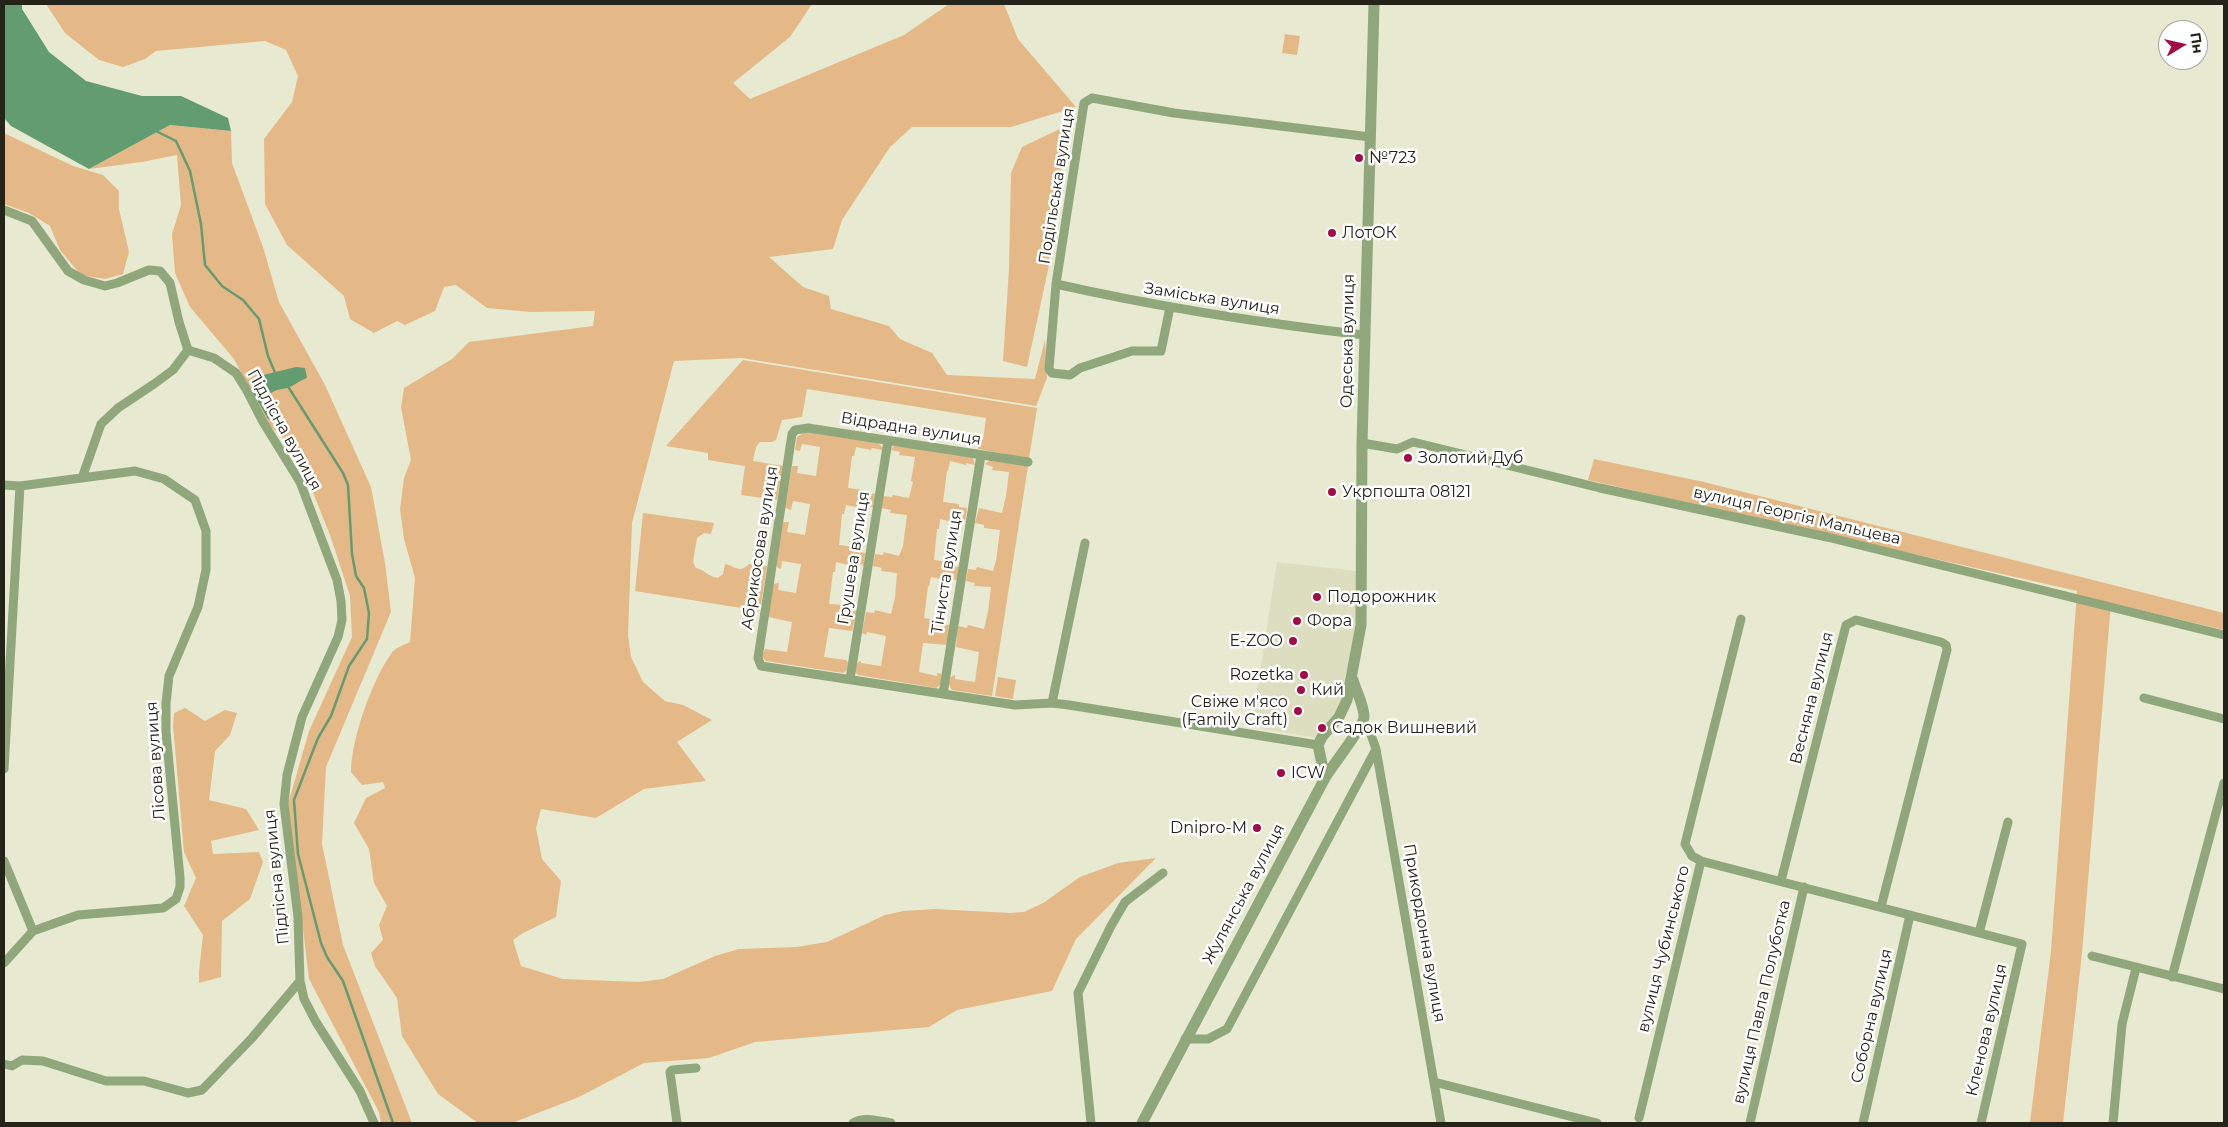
<!DOCTYPE html>
<html>
<head>
<meta charset="utf-8">
<style>
	body { margin:0 }
	#map { position:relative; width:2228px; height:1127px; overflow:hidden; background:#e7e9d1; font-family:Montserrat,sans-serif }
	canvas { display:block }
	.frame { position:absolute; inset:0; border:5px solid #24241b; pointer-events:none }
	.north { position:absolute; left:2158px; top:20px; width:50px; height:50px; box-sizing:border-box; background:#fff; border:1px solid #a7a7a4; border-radius:50%; rotate:81deg; font-size:14px; font-weight:700; line-height:20px; text-align:center; color:#24241b }
	.north::after { content:''; display:block; margin:auto; width:18px; height:22px; background:#a30b46; clip-path:polygon(50% 0,100% 100%,50% 72%,0 100%) }
</style>
</head>
<body>
<div id="map">
<canvas width="2228" height="1127"></canvas>
<div class="frame"></div>
<div class="north">Пн</div>
</div>
<script>
const ctx = document.querySelector('canvas').getContext('2d');
ctx.lineJoin = 'round';
function fill(path, color) { ctx.fillStyle = color; ctx.fill(path, 'evenodd'); }
function strokePath(path, color, width, dash) { ctx.strokeStyle = color; ctx.lineWidth = width; ctx.lineCap = dash ? 'butt' : 'round'; ctx.setLineDash(dash || []); ctx.stroke(path); }
function write(font, color, halo, rows, align = 'center') {
  ctx.font = font + ' Montserrat,sans-serif'; ctx.lineWidth = 5; ctx.setLineDash([]); ctx.textBaseline = 'middle'; ctx.strokeStyle = halo; ctx.fillStyle = color; for (const [text, x, y, turn = 0] of rows) {
    ctx.save(); ctx.translate(x, y); ctx.rotate((+turn || 0) * Math.PI / 180); ctx.textAlign = isNaN(turn) ? turn : align; if (halo) ctx.strokeText(text, 0, 0); ctx.fillText(text, 0, 0); ctx.restore();
  }
}
fill(new Path2D(`
	M1277,562L1357,571L1356,622L1342,706L1319,738L1263,729L1253,718Z`), '#dcdebf');
fill(new Path2D(`
	M46,4H812L790,37L733,83L750,99L904,35L949,4H1004L1018,39L1076,107L1011,127H912L890,147L842,220L833,249L769,257L803,287L829,296L831,309L889,326L900,339L932,353L947,375L1035,379L1045,340L1047,378L1036,406L742,358L674,361L632,523L628,635L631,657L643,682L665,701L683,705L712,720L677,742L706,781L644,789L596,818L541,809L536,828L542,859L561,881L556,917L523,933L513,940L521,966L563,979L639,982L663,979L715,956L739,949L796,947L827,942L885,915L904,911L935,909L1010,913L1024,912L1043,903L1080,877L1118,863L1156,858L1076,939L1052,991L957,1010L929,1027L755,1042L709,1058L644,1063L579,1097L512,1123H478L438,1094L402,1036L397,998L375,966L371,953L383,940L379,925L387,906L374,883L369,849L354,823L366,798L385,788L383,782L362,785L351,772C351,740 372,680 391,654C394,648 404,645 410,642L415,578L404,539L400,509L404,478L411,460L401,407L404,388L452,359L469,342L593,326L595,311L531,312L487,308L456,285L444,287L435,311L405,325L397,321L374,333L350,319L344,296L287,245L265,204L264,139L292,102L298,76L286,50L265,41L156,51L145,59L123,67L99,60L65,33Z
	M1285,34L1300,36L1297,55L1282,53Z
	M170,125L231,131L232,163L263,247L279,302L325,385L371,487L385,563L391,612L326,767L322,844L343,945L412,1123H381L379,1112L309,979L288,804L309,731L352,637L350,596L330,535L300,460L284,439L267,423L234,359L190,307L175,273L172,234L181,205L177,155L142,162L89,169Z
	M1066,126L1048,270L1027,367L1003,361L1009,269L1011,173L1022,147Z
	M4,133L73,166L103,175L119,191V209L129,252L123,274L105,279L81,275L60,250L50,226L29,213L4,204Z
	M743,360L1037,408L1029,459L978,449L979,439L983,440L986,418L807,389L802,417L782,420L776,440L772,442H760L756,447L753,461L783,466L777,500L741,495L745,466L708,460V453L666,446Z
	M805,432L878,443L883,448L882,450L872,448L871,450L856,447L854,456H852L848,488L864,490V492L875,494L873,507L862,506L861,508L846,505L844,514H842L839,545L855,547L854,551L865,553L864,565L853,563L852,566L836,562L835,572H833L829,604L845,605V609L857,611L852,631L829,628L824,657L846,660L848,662L847,670L843,673L766,661L762,657L765,649L787,652L792,622L768,617L773,584L779,583L778,590L796,593L801,564L782,561L781,569L778,568L776,565L783,522H789L787,532L805,535L810,504L793,501L791,510L785,508L792,466H798L797,473L816,476L820,447L802,444L800,451L795,450L797,437Z
	M894,445L973,458L975,465L966,463V465L950,461L948,471H947L943,502L959,504V507L967,508L965,522L957,521L956,523L940,519L939,529H937L934,560L950,562L949,566L959,567L957,580L947,578V580L931,577L929,586L928,587L924,618L940,620V624L950,625L947,645L923,643L919,672L937,676V673L942,674L940,685L936,688L858,675L855,672C856,667 856,662 861,661V663L881,666L886,636L867,632L866,635L862,633L866,612L874,613L875,610L891,614L895,597L897,573L881,571L882,568L873,566L875,554L883,555L884,552L899,556L903,546L907,515L890,513L891,510L881,508L883,496L892,497L893,495L909,498L913,482L911,481L915,457L899,455L900,452L891,450Z
	M1594,459L1704,482L2224,613V630L2111,603L2082,953L2063,1123H2030L2051,951L2077,591L1588,480Z
	M990,460L1028,466L992,696L952,690L948,683L951,677L955,675V679L975,682L979,652L956,647L958,626L967,628L968,625L984,629L988,612L991,587L974,586L975,583L966,581L968,569L976,570L977,567L993,571L996,561L1000,530L984,528V525L975,523L979,508L1002,513L1006,496L1009,472L992,470L993,467L985,464Z
	M643,513L714,523L711,534L704,533L697,538L693,562L696,568C705,570 709,577 718,578L723,574L725,564C735,566 740,574 749,564L767,566L760,611L635,591Z
	M998,677L1016,680L1013,699L995,696Z
	M185,708L205,721L225,710L237,713L230,735L215,751L209,800L246,809L259,830L211,841L213,854L259,852L263,862L250,899L222,921L221,977L199,983V971L203,935L184,906L196,878L184,852L173,725L174,713Z`), '#e5b987');
fill(new Path2D(`
	M4,4H22V9L49,52L86,81L142,96H181L228,118L231,131L170,125L89,169L11,126L4,118Z
	M296,367L305,368L307,378C300,380 294,386 287,388C280,390 279,388 271,393L276,414L268,419L253,393L255,377Z`), '#649c72');
strokePath(new Path2D(`
	M156,131L176,141L190,171L201,224L205,265L222,286L243,300L259,319L268,356L276,375
	M287,385L343,473L348,485L352,554L356,576L364,588L369,613L367,639L349,666L331,716L318,738L294,800L298,854L321,943L327,957L343,981L393,1123`), '#649c72', 2.5);
strokePath(new Path2D(`
	M4,210L32,221L68,271L84,280L105,286L117,283L149,270L160,271L170,283L179,322L188,350
	M1056,284C1158,307 1261,323 1364,335
	M1170,307L1161,351H1132L1080,368L1070,375L1052,373L1049,369L1056,284L1084,103L1092,98L1174,113L1370,137
	M188,350L214,358L236,373L246,389L263,422L300,482L337,580L341,601L342,620L338,637L302,717L287,775L284,804L298,917L300,981L304,999L316,1022L360,1091L374,1123
	M1362,443L1397,449L1413,442L1600,488L1827,537L2224,635
	M1028,462L808,428L795,430L792,434L758,658L761,666L1015,705L1052,703L1069,705L1318,745
	M82,478L101,424L118,408L154,384L173,370L188,350
	M4,485L20,486L135,471L164,479L195,500L206,531V570L198,607L169,676L166,703V732L180,878V887L176,899L163,908L78,915L33,931
	M1741,619L1685,844L1692,856L1701,861L2022,944L1981,1123
	M850,679L888,441
	M943,694L981,455
	M2144,698L2224,719
	M1052,703L1085,543
	M1364,723L1370,732L1376,749
	M4,769L20,486
	M4,861L33,931L4,963
	M1781,881L1846,625L1856,620L1941,642L1946,645L1947,650L1881,907
	M1979,933L2008,822
	M2092,956L2224,989
	M2172,977L2224,783
	M1185,1039H1208L1227,1029L1376,749L1441,1123
	M4,1064L12,1066L22,1060L43,1061L106,1081H144L188,1093L202,1090L252,1038L300,981
	M1434,1082L1597,1123
	M1639,1118L1701,861
	M677,1123L670,1072L672,1070L696,1068
	M853,1123C864,1116 879,1121 891,1123
	M1091,1123L1078,993L1111,926L1125,902L1163,873
	M1750,1123L1804,887
	M1863,1123L1910,915
	M2113,1123L2122,1024L2136,968`), '#90a77c', 9);
strokePath(new Path2D(`
	M1325,778L1318,745L1322,737L1339,717L1347,700L1361,625L1362,443L1374,4
	M1142,1123L1325,778C1332,766 1364,726 1364,717C1364,705 1356,691 1353,680`), '#90a77c', 11);
for (const [x, y, r, color] of [
	[1359,158,5,"#a30b46"],
	[1332,233,5,"#a30b46"],
	[1408,458,5,"#a30b46"],
	[1332,492,5,"#a30b46"],
	[1317,597,5,"#a30b46"],
	[1297,621,5,"#a30b46"],
	[1293,641,5,"#a30b46"],
	[1304,675,5,"#a30b46"],
	[1301,690,5,"#a30b46"],
	[1298,711,5,"#a30b46"],
	[1322,728,5,"#a30b46"],
	[1281,773,5,"#a30b46"],
	[1257,828,5,"#a30b46"]
]) { const dot = new Path2D(); dot.arc(x, y, r, 0, 2 * Math.PI); ctx.fillStyle = color; ctx.fill(dot); strokePath(dot, '#fff', 2); }
write('16px', '#24241b', '#fff', [
	["№723",1369,158],
	["ЛотОК",1342,233],
	["Золотий Дуб",1418,458],
	["Укрпошта 08121",1342,492],
	["Подорожник",1327,597],
	["Фора",1307,621],
	["E-ZOO",1283,641,"right"],
	["Rozetka",1294,675,"right"],
	["Кий",1311,690],
	["Свіже м'ясо",1288,702,"right"],
	["(Family Craft)",1288,720,"right"],
	["Садок Вишневий",1332,728],
	["ICW",1291,773],
	["Dnipro-M",1247,828,"right"]
], 'left');
write('16px', '#24241b', '#fff', [
	["Подільська вулиця",1057,186,-81],
	["Заміська вулиця",1212,299,9],
	["Одеська вулиця",1348,341,-89],
	["Відрадна вулиця",911,429,9],
	["Підлісна вулиця",284,430,61],
	["вулиця Георгія Мальцева",1797,516,13],
	["Абрикосова вулиця",760,548,-81],
	["Грушева вулиця",854,558,-81],
	["Тіниста вулиця",947,572,-81],
	["Весняна вулиця",1812,698,-76],
	["Лісова вулиця",156,761,-94],
	["Підлісна вулиця",277,877,-96],
	["Жулянська вулиця",1244,894,-62],
	["Прикордонна вулиця",1424,933,80],
	["вулиця Чубинського",1664,949,-76],
	["вулиця Павла Полуботка",1762,1002,-77],
	["Соборна вулиця",1872,1016,-77],
	["Кленова вулиця",1987,1030,-77]
]);
</script>
</body>
</html>
